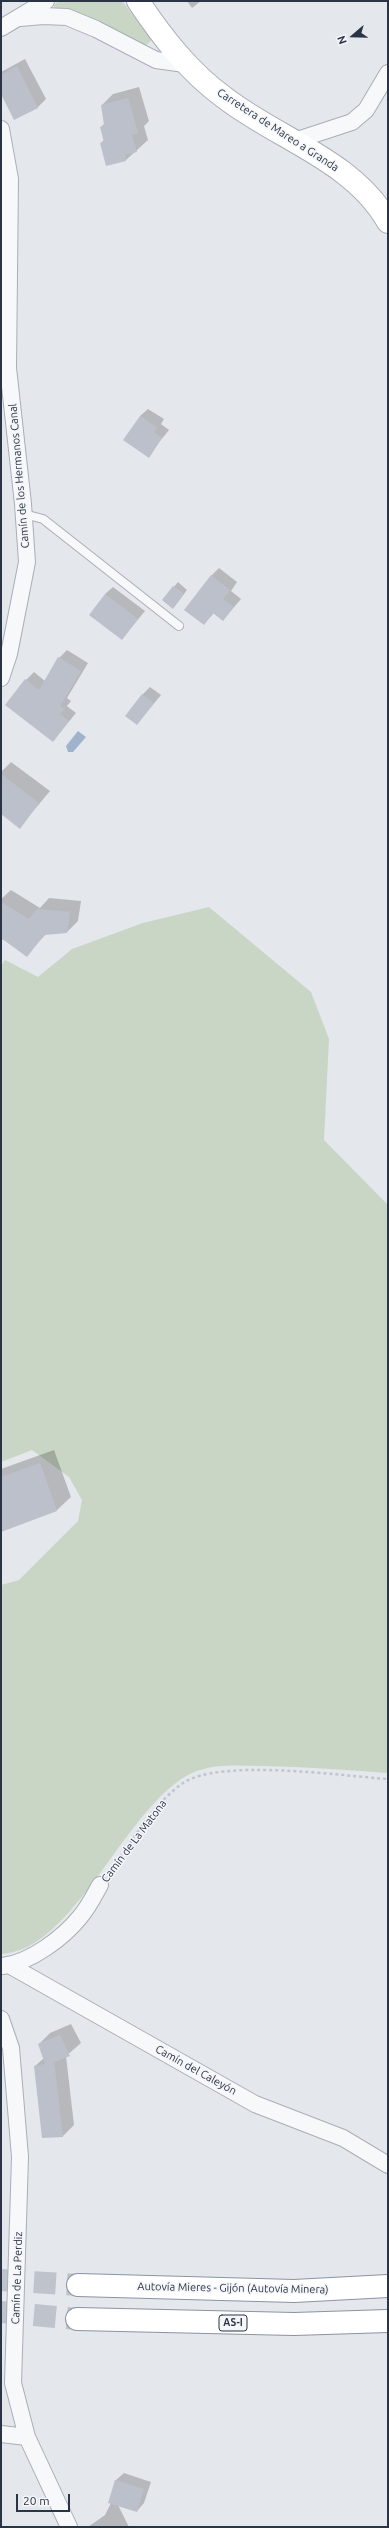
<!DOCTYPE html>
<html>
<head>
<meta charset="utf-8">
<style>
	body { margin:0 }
	#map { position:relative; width:389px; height:2528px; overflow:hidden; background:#e4e7ec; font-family:Ubuntu,sans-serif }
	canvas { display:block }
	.frame { position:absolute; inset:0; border:2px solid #2b3445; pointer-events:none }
	.north { position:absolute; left:333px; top:16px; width:40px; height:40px; -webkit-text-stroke:3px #f4f6f9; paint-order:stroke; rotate:250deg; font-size:11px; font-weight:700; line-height:16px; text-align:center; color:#2b3445 }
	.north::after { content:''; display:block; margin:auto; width:14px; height:18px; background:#2b3445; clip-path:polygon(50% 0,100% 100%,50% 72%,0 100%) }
	.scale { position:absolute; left:16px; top:2494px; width:54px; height:18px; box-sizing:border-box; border:2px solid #2b3445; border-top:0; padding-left:5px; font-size:12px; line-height:14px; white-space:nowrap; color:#2b3445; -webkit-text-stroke:3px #f4f6f9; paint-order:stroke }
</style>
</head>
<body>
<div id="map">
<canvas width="389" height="2528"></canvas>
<div class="frame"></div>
<div class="north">N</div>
<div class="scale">20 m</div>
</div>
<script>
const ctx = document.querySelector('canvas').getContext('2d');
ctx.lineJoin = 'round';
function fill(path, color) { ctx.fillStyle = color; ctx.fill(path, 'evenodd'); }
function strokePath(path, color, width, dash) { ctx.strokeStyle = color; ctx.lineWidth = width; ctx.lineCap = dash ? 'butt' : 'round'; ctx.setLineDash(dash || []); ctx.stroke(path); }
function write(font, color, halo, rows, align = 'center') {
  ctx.font = font + ' Ubuntu,sans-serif'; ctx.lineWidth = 3; ctx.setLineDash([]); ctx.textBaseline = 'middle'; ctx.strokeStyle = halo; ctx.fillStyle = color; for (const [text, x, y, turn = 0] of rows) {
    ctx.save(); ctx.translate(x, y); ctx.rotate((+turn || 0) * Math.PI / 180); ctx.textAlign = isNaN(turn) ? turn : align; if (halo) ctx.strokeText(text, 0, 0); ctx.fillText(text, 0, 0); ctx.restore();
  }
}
fill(new Path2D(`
	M59,1H122L152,40L144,47L55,10L54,5Z
	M209,907L311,992L329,1039L324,1140L388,1205V1773C347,1770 306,1767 264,1766C240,1766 215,1763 192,1773C125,1805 75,1951 1,1954V1585L19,1580L78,1521L82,1500L69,1477L32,1450L1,1462V966L5,960L38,977L72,949L143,923Z`), '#c9d6c5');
fill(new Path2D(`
	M78,731L86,737L73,752H68L66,746Z`), '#9fb4cc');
fill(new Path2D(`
	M187,1H201L192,8Z
	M25,59L46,99L38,107L15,119L1,92V72Z
	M139,87L149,121L144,126L148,140L126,160L107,165L101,143L104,140L101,127L105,123L102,105L113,94Z
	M148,409L164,419L161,424L169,430L148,456L140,416Z
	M219,568L237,582L231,591L241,599L223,620L214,613L204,624L211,576Z
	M178,582L187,590L177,603L163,600Z
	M113,587L145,611L122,639L105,594Z
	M67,650L88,663L67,698L71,701L67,706L76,713L53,741L26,680L34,672L45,681L59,658Z
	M150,687L161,695L137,724L142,695Z
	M11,762L50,791L20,827L1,813V772Z
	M11,890L40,908L49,898L81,901L78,921L67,932L46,934L27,955L3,939L1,942V899Z
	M54,1450L71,1497L57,1510L1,1531V1469Z
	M71,2024L81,2043L66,2056L74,2125L63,2136L35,2066L44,2058L39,2044L50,2033Z
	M124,2473L151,2482L144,2503L137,2511L118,2505L129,2527H88L105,2515L111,2503L116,2480Z`), '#0003');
fill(new Path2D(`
	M17,66L38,108L14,120L1,94V75Z
	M128,98L138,133L132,135L137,152L125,155L126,161L106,166L100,143L104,142L100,127L104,125L101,105Z
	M140,416L157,428L154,432L162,438L149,458L123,440Z
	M211,575L230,590L223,599L234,607L223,621L213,613L204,625L184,610Z
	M173,586L184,594L173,609L162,600Z
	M105,594L138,619L122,640L89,615Z
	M58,657L81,671L60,706L64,709L60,714L69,721L53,742L5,705L25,679L39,690Z
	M142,694L154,703L137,725L125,716Z
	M1,774L39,803L20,829L1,814Z
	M1,902L29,919L37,909L70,912L67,933L44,935L27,957L1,938Z
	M40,1463L57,1511L1,1532V1477Z
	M60,2035L70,2056L54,2062L63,2137L42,2138L34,2066L45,2064L38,2044Z
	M115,2480L144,2489L137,2512L108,2503Z`), '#bbc0ca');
strokePath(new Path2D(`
	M1,2280L78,2285
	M1,2312L77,2319`), '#bfc3cb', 22, [22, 11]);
const lane = new Path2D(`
	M24,514L43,519L179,626`);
const street = new Path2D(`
	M20,18L43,16L67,17L96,29L156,60L185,64
	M1,28L46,1
	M1,129L10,179L8,368L23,504L27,562L9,654L1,678
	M294,141L352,122L366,110L388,73
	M9,1965L255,2104L343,2138L388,2165
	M3,1966C31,1962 63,1938 80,1917C88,1908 94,1896 100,1885
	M1,2019L11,2048L20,2157L13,2383L27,2437L69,2527
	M1,2434L27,2437`);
const secondary = new Path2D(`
	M138,1C162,37 189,72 225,98C278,139 354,161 388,222`);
const highway = new Path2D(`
	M78,2285L294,2291L388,2286
	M77,2319L294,2324L388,2321`);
strokePath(lane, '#a9aeb7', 10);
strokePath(street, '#a9aeb7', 18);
strokePath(secondary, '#a9aeb7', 24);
strokePath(highway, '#8b94a3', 24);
strokePath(new Path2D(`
	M110,1872C130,1844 154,1803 183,1783C221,1758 341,1776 388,1779`), '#c2c5cb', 2.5, [3, 3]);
strokePath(lane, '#f7f8fa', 8);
strokePath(street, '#f7f8fa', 16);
strokePath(secondary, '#fff', 22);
strokePath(highway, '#fff', 22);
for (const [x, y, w] of [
	[233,2323,28]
]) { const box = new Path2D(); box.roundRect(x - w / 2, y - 8, w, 16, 3); ctx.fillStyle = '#f4f6f9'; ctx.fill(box); strokePath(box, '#2b3445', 1); }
write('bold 10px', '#2b3445', null, [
	["AS-I",233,2323]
]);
write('11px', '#2b3445', '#f4f6f9', [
	["Carretera de Mareo a Granda",278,130,33],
	["Camín de los Hermanos Canal",19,476,-95],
	["Camín de La Matona",134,1841,-53],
	["Camín del Caleyón",196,2070,29],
	["Camín de La Perdiz",17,2278,-88],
	["Autovía Mieres - Gijón (Autovía Minera)",233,2288,1]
]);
</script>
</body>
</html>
